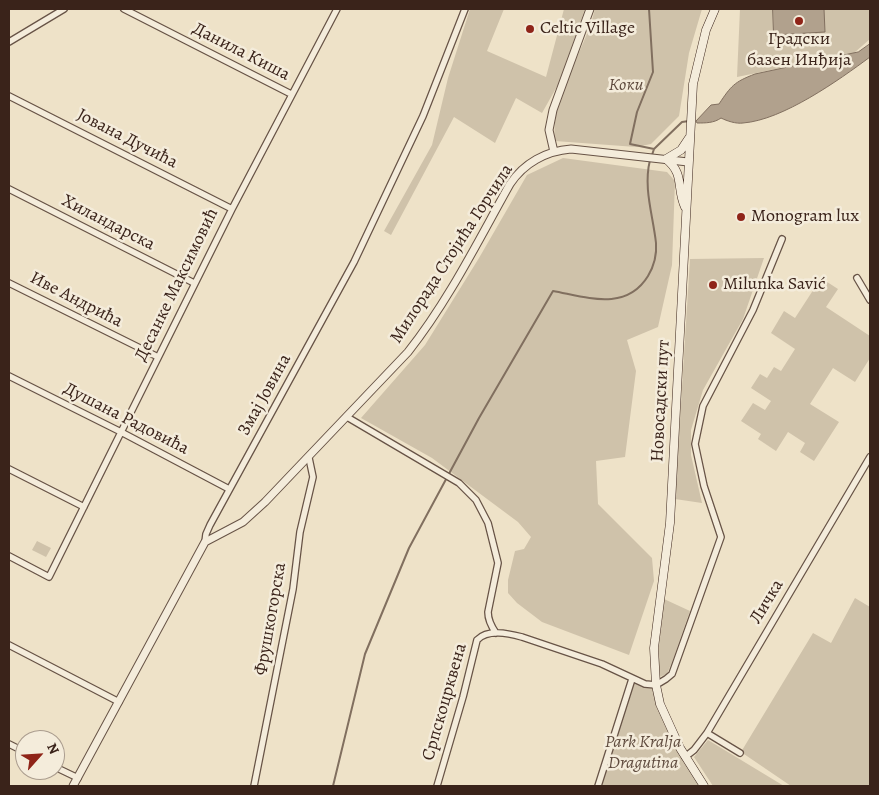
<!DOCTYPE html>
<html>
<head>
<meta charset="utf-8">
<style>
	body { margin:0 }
	#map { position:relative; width:879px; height:795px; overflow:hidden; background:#eee2c8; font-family:Alegreya,serif }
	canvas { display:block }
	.frame { position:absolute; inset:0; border:10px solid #3a231a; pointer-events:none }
	.north { position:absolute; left:15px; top:730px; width:50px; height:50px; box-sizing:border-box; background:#f4ecdb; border:1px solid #aa9c8e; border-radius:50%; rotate:64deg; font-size:14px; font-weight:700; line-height:20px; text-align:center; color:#3a231a }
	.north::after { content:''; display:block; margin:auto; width:18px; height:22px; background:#8f2418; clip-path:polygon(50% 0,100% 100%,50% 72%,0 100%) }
</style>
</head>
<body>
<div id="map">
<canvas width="879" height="795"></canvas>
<div class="frame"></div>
<div class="north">N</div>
</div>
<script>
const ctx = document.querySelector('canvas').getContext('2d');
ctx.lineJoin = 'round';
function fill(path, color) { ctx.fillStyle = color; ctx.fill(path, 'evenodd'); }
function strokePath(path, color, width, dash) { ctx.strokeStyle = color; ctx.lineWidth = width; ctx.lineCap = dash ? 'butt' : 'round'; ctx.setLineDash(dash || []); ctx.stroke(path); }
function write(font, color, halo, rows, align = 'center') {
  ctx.font = font + ' Alegreya,serif'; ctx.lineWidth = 5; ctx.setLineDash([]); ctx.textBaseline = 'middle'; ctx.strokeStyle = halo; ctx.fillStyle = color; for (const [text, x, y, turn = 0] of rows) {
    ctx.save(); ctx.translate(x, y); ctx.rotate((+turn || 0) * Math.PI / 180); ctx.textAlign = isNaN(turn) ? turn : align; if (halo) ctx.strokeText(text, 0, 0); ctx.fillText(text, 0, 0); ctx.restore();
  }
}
fill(new Path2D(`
	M470,9H504L487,51L546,77L564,9H585L559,83L542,113L516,98L495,143L454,117L391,235L384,231L432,145L448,78Z
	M595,9H702L689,53L679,116L651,144L636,147L555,141C550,96 585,52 595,9Z
	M740,9H870V39L854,53L737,77Z
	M563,158L667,172L675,181L672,265L658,327L627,340L636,371L625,457L596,461L598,504L652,558L654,581L629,655L542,622L517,603L508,593V580L515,551L524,549L531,537L518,522L432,458L361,418L425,345L479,258L527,175Z
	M764,258L743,319L703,390L691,430V455L702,503L675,499L690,259Z
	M821,278L838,289L826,307L870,336V358L855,382L833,368L810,404L839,422L814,461L800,452L805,443L788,432L776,451L758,439L761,434L741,421L753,403L765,410L771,401L751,388L760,374L767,378L774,367L781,371L795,349L771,333L784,311L795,318Z
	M37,541L51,548L46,557L32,550Z
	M855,598L870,607V786H791L741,752L813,633L831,643Z
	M664,599L690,611L672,662L667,674L659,677V645Z
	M632,679L656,685L664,722L682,758L700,786H598Z
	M708,740L784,786H713L694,757Z`), '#cfc2aa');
const water = new Path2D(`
	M773,9H824L825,32L774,35Z
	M870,44V57C839,80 783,120 743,123C736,124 727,121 721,118C714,123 706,123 697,123L696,121L711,105L719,104C731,86 734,82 755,74L858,52Z`);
fill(water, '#b1a18d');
strokePath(water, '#816f5f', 1);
strokePath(new Path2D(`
	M649,9L653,72L637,112L630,144L654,149
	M652,155L654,149L682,122L689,121
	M333,786L365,654L409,548L479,418L553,291C586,297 626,312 648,276C654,266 657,256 656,243C653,215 643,188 650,160`), '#816f5f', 2);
const minor = new Path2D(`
	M124,9L291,94
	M9,42L64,9
	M9,96L232,209
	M9,189L194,283
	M857,278L870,300
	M9,283L158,357
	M9,376L121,432L229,489
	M347,417L459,483L476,500L488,523L498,563L488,612C488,620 491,626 496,633
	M9,469L84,507
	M205,542L206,534L210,525L354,262L423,116L465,9
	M9,556L49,577L232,209L337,9
	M9,645L119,702
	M707,733L740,753
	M9,744L25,752
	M685,757L694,750L707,733L870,457
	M55,767L78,778
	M254,786L293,589L300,532L313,477L309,458
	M437,786L463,697L477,640C488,629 507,633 522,637L602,664L645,684L656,685L666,679L672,674L721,537L704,486L695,444L703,406L753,310L782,239
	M598,786L632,679`);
const tertiary = new Path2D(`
	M554,152L549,130L553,110L590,9
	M73,786L205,542L243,522L265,502L408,352C449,300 478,241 510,184C524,163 546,151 571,149L688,162`);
const secondary = new Path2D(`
	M685,207C676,188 685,174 666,159L681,150L689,138
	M704,786L680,748L660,704L656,685L654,648L670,523L693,84L706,30L715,9`);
strokePath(minor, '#675346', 8);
strokePath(tertiary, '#675346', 9);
strokePath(secondary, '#3a231a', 9);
strokePath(minor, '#f4ecdb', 5.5);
strokePath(tertiary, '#f4ecdb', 7);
strokePath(secondary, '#f4ecdb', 8);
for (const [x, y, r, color] of [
	[799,21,5,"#8f2418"],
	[530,29,5,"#8f2418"],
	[741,217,5,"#8f2418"],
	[713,285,5,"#8f2418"]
]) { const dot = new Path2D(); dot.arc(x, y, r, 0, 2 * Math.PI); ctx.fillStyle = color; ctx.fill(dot); strokePath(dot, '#f4ecdb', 2); }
write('18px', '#3a231a', '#f4ecdb', [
	["Celtic Village",540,29],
	["Градски",799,40,"center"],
	["базен Инђија",799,61,"center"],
	["Monogram lux",751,217],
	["Milunka Savić",723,285]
], 'left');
write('18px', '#3a231a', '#f4ecdb', [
	["Данила Киша",241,52,27],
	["Јована Дучића",127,139,27],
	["Хиландарска",108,223,27],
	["Милорада Стојића Горчила",452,254,-57],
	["Десанке Максимовић",177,285,-64],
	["Иве Андрића",76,300,27],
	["Змај Јовина",265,395,-61],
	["Новосадски пут",661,401,-87],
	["Душана Радовића",126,419,27],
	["Личка",767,602,-59],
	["Фрушкогорска",271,619,-80],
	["Српскоцрквена",445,702,-74]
]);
write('italic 18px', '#5f4b3e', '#f4ecdb', [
	["Коки",626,86],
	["Park Kralja",643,743],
	["Dragutina",643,764]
]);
</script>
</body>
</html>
